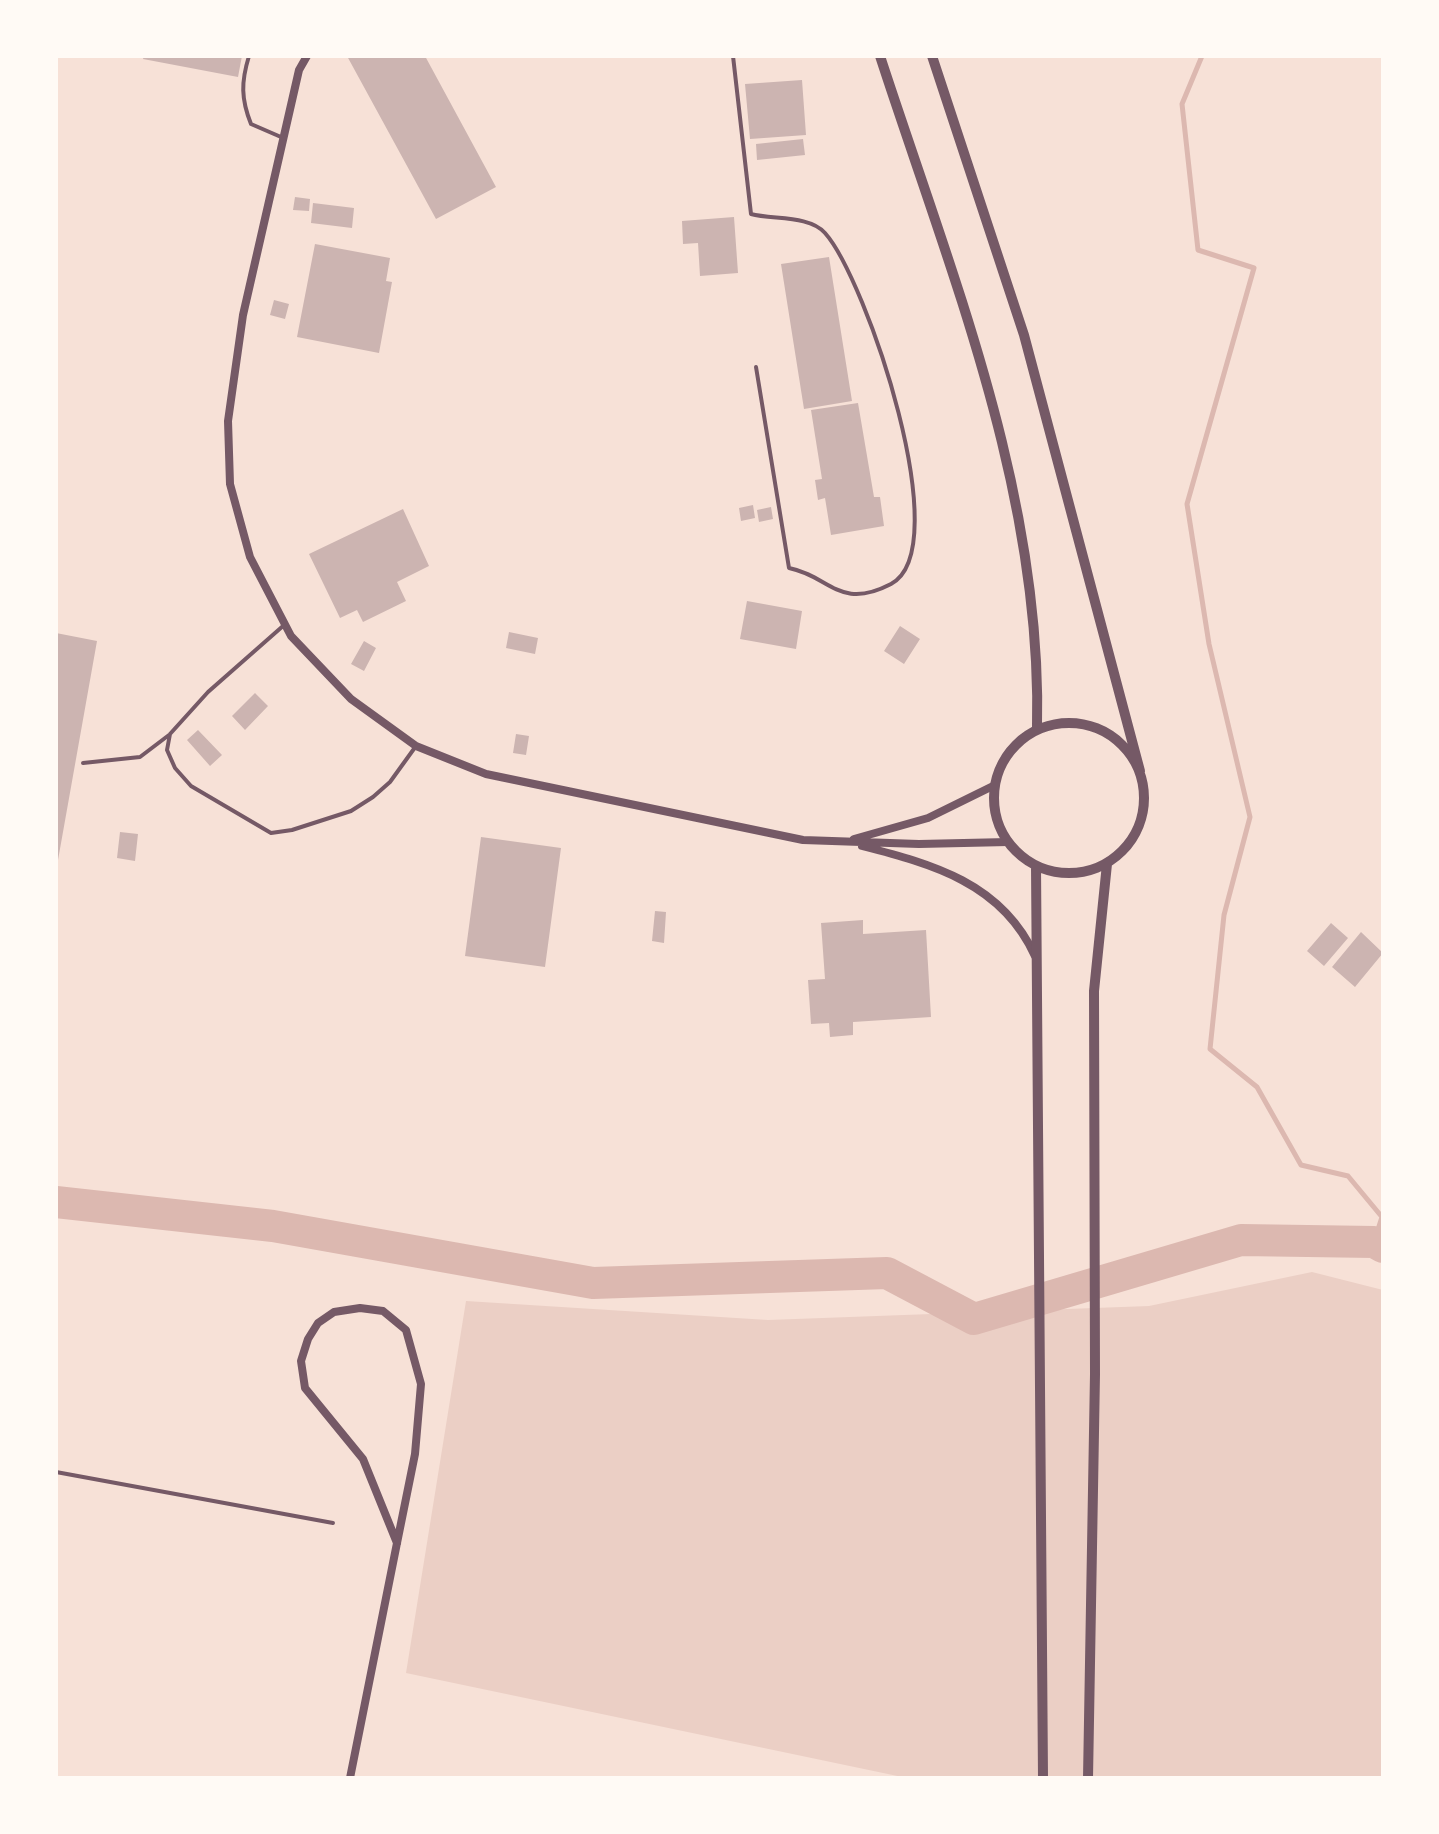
<!DOCTYPE html>
<html>
<head>
<meta charset="utf-8">
<style>
	body { margin:0 }
	#map { position:relative; width:1439px; height:1834px; overflow:hidden; background:#f7e1d7; font-family:Signika,sans-serif }
	canvas { display:block }
	.frame { position:absolute; inset:0; border:58px solid #fffaf5; pointer-events:none }
</style>
</head>
<body>
<div id="map">
<canvas width="1439" height="1834"></canvas>
<div class="frame"></div>
</div>
<script>
const ctx = document.querySelector('canvas').getContext('2d');
ctx.lineJoin = 'round';
function fill(path, color) { ctx.fillStyle = color; ctx.fill(path, 'evenodd'); }
function strokePath(path, color, width, dash) { ctx.strokeStyle = color; ctx.lineWidth = width; ctx.lineCap = dash ? 'butt' : 'round'; ctx.setLineDash(dash || []); ctx.stroke(path); }
fill(new Path2D(`
	M1312,1272L1383,1290V1778H907L406,1673L466,1301L768,1320L1149,1306Z`), '#ebcfc5');
strokePath(new Path2D(`
	M1202,56L1182,104L1198,250L1254,268L1187,504L1209,644L1250,817L1224,915L1210,1049L1257,1087L1301,1165L1348,1176L1382,1217L1374,1242`), '#dcb8b0', 5);
strokePath(new Path2D(`
	M56,1202L273,1226L593,1283L887,1273L974,1319L1241,1240L1374,1242L1383,1247`), '#dcb8b0', 32);
fill(new Path2D(`
	M144,56H242L238,77L143,59Z
	M347,56H425L496,187L436,219Z
	M802,80L806,135L750,139L745,84Z
	M803,139L805,155L757,160L756,144Z
	M295,197L310,199L309,211L293,210Z
	M313,203L354,208L352,228L311,223Z
	M734,217L738,273L700,276L698,243L683,244L682,221Z
	M315,244L390,258L386,281L392,282L379,353L297,337Z
	M829,257L852,401L804,409L781,264Z
	M274,300L289,304L285,319L270,315Z
	M858,403L874,497H880L884,526L831,535L825,498L818,500L815,480L822,479L811,410Z
	M753,505L755,518L741,521L739,508Z
	M771,507L773,519L759,522L757,510Z
	M403,509L429,566L397,582L406,601L363,622L357,610L340,618L309,554Z
	M747,601L802,611L796,649L740,639Z
	M900,626L920,639L904,664L884,651Z
	M509,632L538,638L535,654L506,648Z
	M56,633L97,641L58,860H56Z
	M364,641L376,648L364,671L351,664Z
	M255,693L268,706L245,730L232,716Z
	M198,730L222,755L210,766L187,740Z
	M516,734L529,736L526,755L513,753Z
	M120,832L138,834L135,861L117,858Z
	M481,837L561,848L545,967L465,956Z
	M655,911L666,912L664,943L652,941Z
	M863,920V934L926,930L931,1017L853,1022V1035L830,1037L829,1023L811,1024L808,980L825,979L821,923Z
	M1331,923L1348,938L1324,966L1307,951Z
	M1361,932L1383,953L1355,987L1332,967Z`), '#ccb4b1');
strokePath(new Path2D(`
	M249,56C241,82 241,99 251,124L281,137
	M733,56L751,214C773,220 809,215 825,233C866,279 958,549 891,584C839,611 830,576 789,568L756,367
	M283,626L208,692L170,734L167,750L175,768L191,786L271,833L292,830L351,811L373,797L390,782L416,746
	M83,763L140,757L169,735
	M56,1472L333,1523`), '#755966', 4);
strokePath(new Path2D(`
	M307,56L299,70L243,315L228,421L230,484L250,557L291,636L351,699L416,746L486,774L803,840L919,844L1008,842
	M854,839L928,818L995,785
	M862,846C932,864 1002,883 1035,956
	M350,1778L397,1543L415,1454L421,1384L406,1330L383,1311L360,1308L334,1312L318,1323L308,1339L301,1361L305,1388L363,1459L397,1543`), '#755966', 8);
strokePath(new Path2D(`
	M880,56C951,274 1043,495 1037,729
	M932,56L1024,335L1140,771
	M994 798a75 75 0 1 1 150 0a75 75 0 1 1-150 0Z
	M1036,866L1043,1778
	M1088,1778L1095,1374L1094,991L1107,864`), '#755966', 10);
</script>
</body>
</html>
